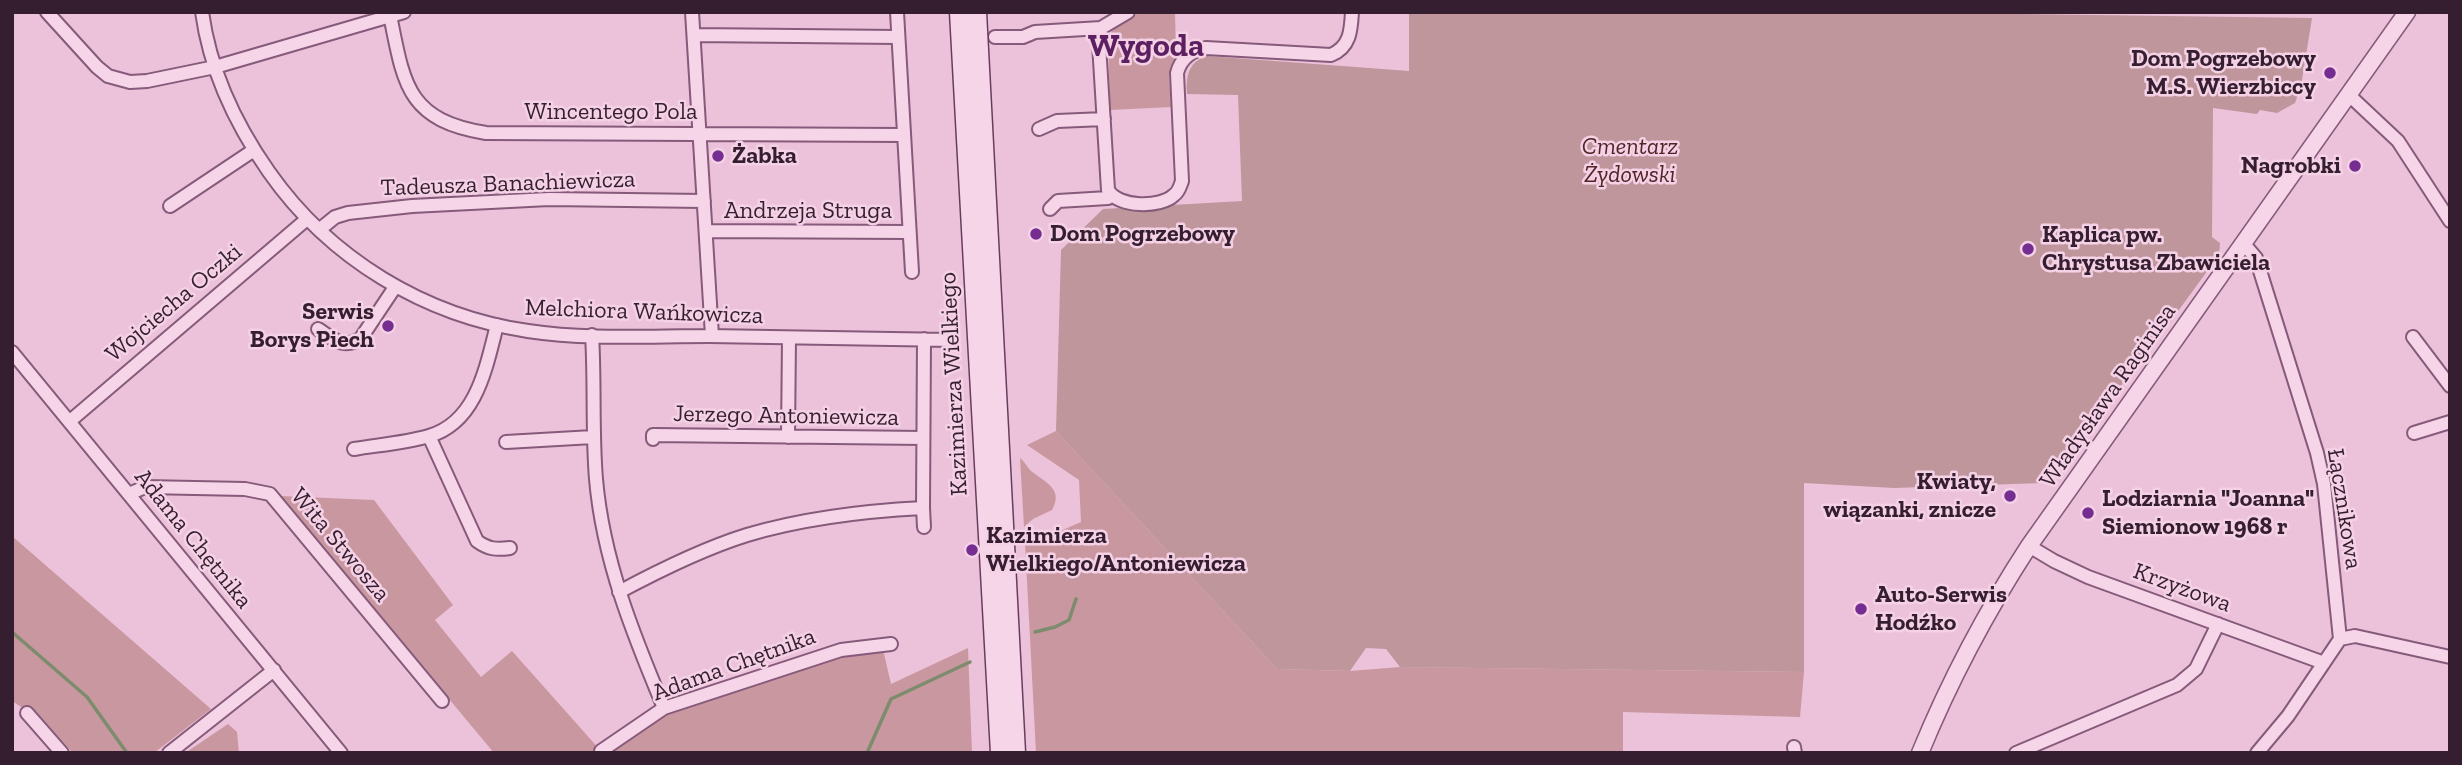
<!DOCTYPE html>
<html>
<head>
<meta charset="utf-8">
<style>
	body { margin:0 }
	#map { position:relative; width:2462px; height:765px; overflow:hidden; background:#ecc2da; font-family:"Zilla Slab",serif }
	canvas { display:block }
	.frame { position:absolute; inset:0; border:14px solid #351e30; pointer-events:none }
</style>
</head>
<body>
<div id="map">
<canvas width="2462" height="765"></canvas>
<div class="frame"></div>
</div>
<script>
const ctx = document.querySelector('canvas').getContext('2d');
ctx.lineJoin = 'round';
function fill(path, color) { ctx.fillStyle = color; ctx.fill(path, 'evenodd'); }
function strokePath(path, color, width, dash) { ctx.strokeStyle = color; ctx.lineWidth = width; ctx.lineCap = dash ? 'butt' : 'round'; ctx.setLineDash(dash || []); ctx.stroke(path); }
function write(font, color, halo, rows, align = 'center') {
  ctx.font = font + ' "Zilla Slab",serif'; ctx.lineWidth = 5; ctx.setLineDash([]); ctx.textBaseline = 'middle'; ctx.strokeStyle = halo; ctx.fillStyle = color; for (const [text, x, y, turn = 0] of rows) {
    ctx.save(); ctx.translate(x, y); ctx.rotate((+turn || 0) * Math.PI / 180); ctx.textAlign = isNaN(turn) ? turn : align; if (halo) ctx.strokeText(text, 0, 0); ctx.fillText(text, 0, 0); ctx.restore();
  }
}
fill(new Path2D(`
	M1140,12H1175L1176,57L1169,75L1171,107L1110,110L1108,36L1115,28Z
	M1056,431L1277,669L1350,671L1400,667L1804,672L1800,717L1623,712V753H1036L1025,542L1043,536L1044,538L1081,522L1079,480L1027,445Z
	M1020,458C1025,462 1027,467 1031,471C1045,482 1064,489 1052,510L1033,519L1024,527Z
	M280,496L374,500L453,605L435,620L481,677L512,651L601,751L664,708L841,650L882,645L891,684L968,648L972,753H494Z
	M12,536L211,709L154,753H73L43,721L12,701Z
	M228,724L237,732L239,753H185Z`), '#c9979f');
fill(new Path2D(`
	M1409,12H1875L2312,18L2301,86L2295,103L2277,113L2260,110L2257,114L2213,108L2212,237L2220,243L2219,255L2146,355L2043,483L1894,488L1804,483V672L1400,667L1386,649L1366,648L1350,671L1277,669L1056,431L1061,250L1103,209L1242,201L1238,95L1187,94C1186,76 1188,62 1207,56L1409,71Z`), '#be969c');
strokePath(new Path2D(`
	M12,632L87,697L127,753
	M1035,632L1055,627L1069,620L1076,599
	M867,753L891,699L970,662`), '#7d8c6c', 3.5);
const minor = new Path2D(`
	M47,12L97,67L108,76L130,82L147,81L215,67L404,12
	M202,12C210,70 236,125 269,172C330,259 425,316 528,331C587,340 649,336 709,336C790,337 871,339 952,340
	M692,12L712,336
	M897,12L912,272
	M1128,12L1101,28L1099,44L1108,190C1118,208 1161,208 1174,195C1179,192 1180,186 1182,181L1177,73C1181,58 1191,51 1206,48L1331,55C1350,47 1351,31 1352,12
	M390,15C404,85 407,120 486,133L904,135
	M694,35L898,37
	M995,37H1023L1035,32L1101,28
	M2349,95L2398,141L2450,221
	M1039,129L1057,121L1104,119
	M170,206L254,150
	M1050,209L1058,201L1108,198L1111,195
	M319,230L335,217L348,213L412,206L549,199L704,201
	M706,231L909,232
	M2244,244L2256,258L2317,453L2324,484L2340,639
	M318,329C333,339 344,350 361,338L395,287
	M592,335C595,383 592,431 596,479C603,560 633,634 664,708
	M2413,337L2450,386
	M12,352L341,753
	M70,421L307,219
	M2414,433L2450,422
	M429,436L477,541C488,549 496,550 510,548
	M788,437L789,338
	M653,439V435L923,438
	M506,442L593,437
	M354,449C378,445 405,443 429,436C477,422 486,367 497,325
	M129,494L145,487L245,489L270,494L442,701
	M923,508L924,527
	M2029,546L2054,561L2088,577L2324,663
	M619,592C660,570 702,549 747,535C804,518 864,511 923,508L924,339
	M2340,639L2355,636L2450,657
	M27,713L62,753
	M1794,747L1795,753
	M601,751L664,708L841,650L891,644
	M169,753L274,670
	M2016,753L2177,685L2196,669L2218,624
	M2257,753L2288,716L2340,639`);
const tertiary = new Path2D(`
	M1920,753C1950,680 1986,612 2029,546L2407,12`);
const secondary = new Path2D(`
	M959,12L1000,753
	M977,12L1016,753`);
strokePath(minor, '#855a7a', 16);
strokePath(tertiary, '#855a7a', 19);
strokePath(secondary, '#673d5d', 21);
strokePath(minor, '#f7d5e8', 12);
strokePath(tertiary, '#f7d5e8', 16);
strokePath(secondary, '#f7d5e8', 18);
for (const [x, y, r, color] of [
	[2330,73,7,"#752d91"],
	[718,156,7,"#752d91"],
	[2355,166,7,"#752d91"],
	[1036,234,7,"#752d91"],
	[2028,249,7,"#752d91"],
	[388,326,7,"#752d91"],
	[2010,496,7,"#752d91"],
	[2088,513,7,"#752d91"],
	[972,550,7,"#752d91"],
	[1861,609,7,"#752d91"]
]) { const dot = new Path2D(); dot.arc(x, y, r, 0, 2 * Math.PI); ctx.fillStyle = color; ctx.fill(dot); strokePath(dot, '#f4d1e5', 2.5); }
write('bold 24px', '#351e30', '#f4d1e5', [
	["Dom Pogrzebowy",2316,59,"right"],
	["M.S. Wierzbiccy",2316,87,"right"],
	["Żabka",732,156],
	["Nagrobki",2341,166,"right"],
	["Dom Pogrzebowy",1050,234],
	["Kaplica pw.",2042,235],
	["Chrystusa Zbawiciela",2042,263],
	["Serwis",374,312,"right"],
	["Borys Piech",374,340,"right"],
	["Kwiaty,",1996,482,"right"],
	["wiązanki, znicze",1996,510,"right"],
	["Lodziarnia \"Joanna\"",2102,499],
	["Siemionow 1968 r",2102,527],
	["Kazimierza",986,536],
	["Wielkiego/Antoniewicza",986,564],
	["Auto-Serwis",1875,595],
	["Hodźko",1875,623]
], 'left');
write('24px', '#351e30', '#f4d1e5', [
	["Wincentego Pola",611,112],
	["Tadeusza Banachiewicza",508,184,-2],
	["Andrzeja Struga",808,211],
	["Wojciecha Oczki",174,303,-40],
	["Melchiora Wańkowicza",644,312,2],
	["Kazimierza Wielkiego",954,384,-93],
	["Władysława Raginisa",2108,396,-55],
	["Jerzego Antoniewicza",786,416,1],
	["Łącznikowa",2344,509,81],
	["Adama Chętnika",193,539,51],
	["Wita Stwosza",340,545,50],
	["Krzyżowa",2182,588,20],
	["Adama Chętnika",734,665,-20]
]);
write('italic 24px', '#512526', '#f4d1e5', [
	["Cmentarz",1630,147],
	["Żydowski",1630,175]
]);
write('bold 32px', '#5c1f60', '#f4d1e5', [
	["Wygoda",1146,47]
]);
</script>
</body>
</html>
